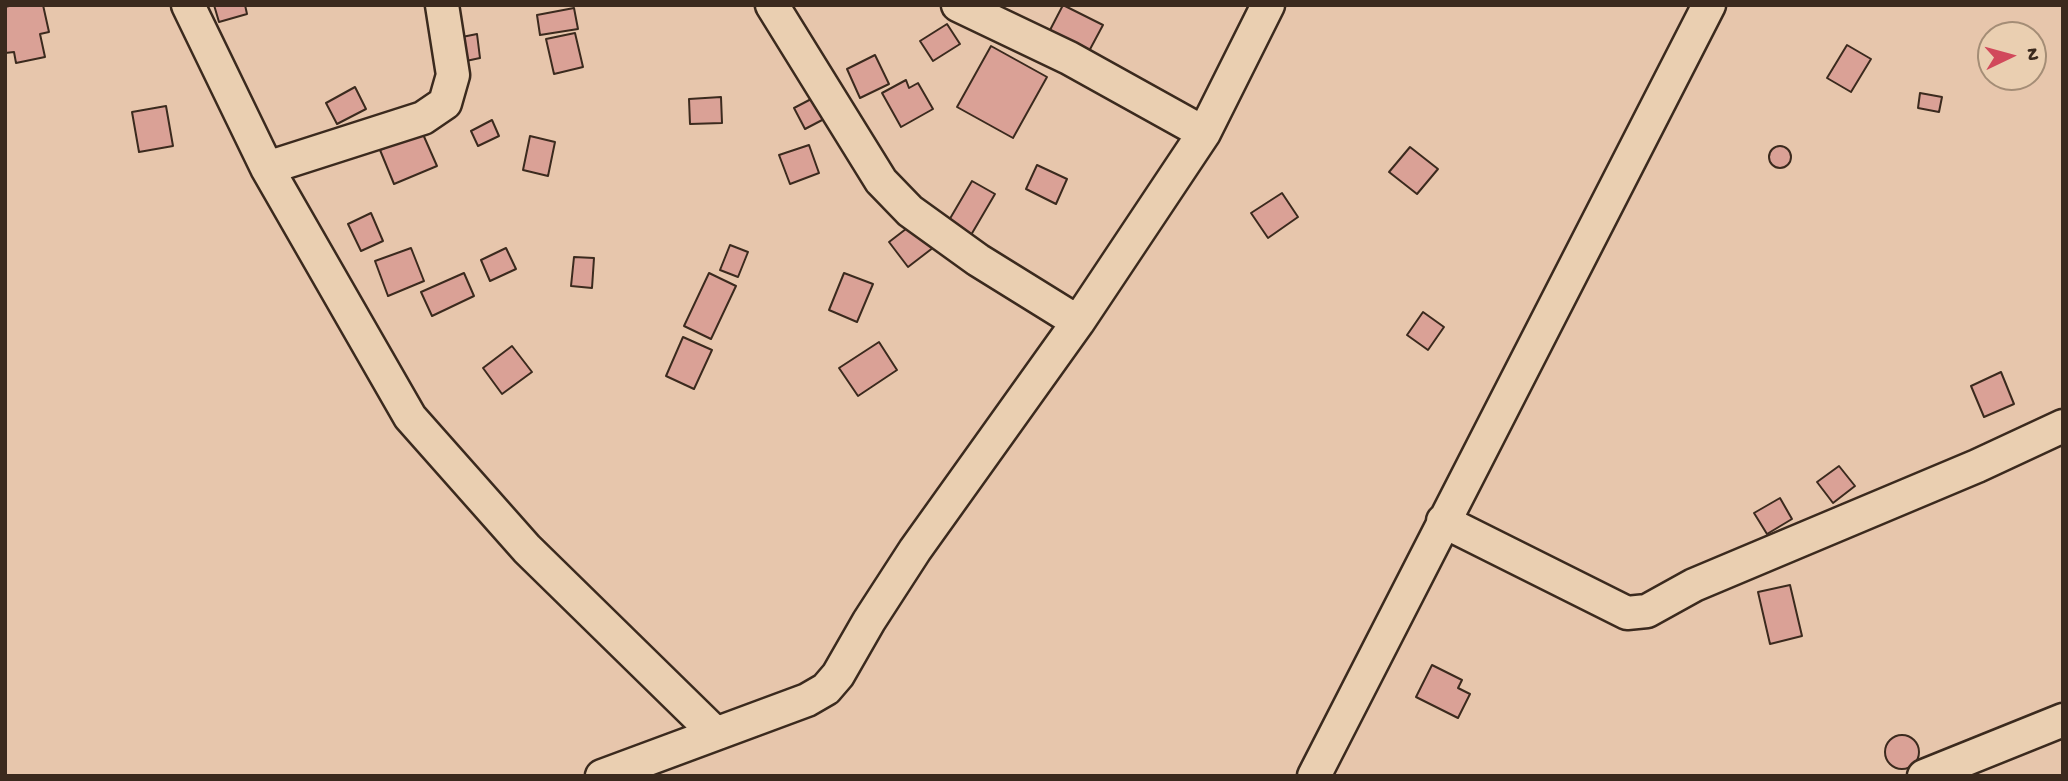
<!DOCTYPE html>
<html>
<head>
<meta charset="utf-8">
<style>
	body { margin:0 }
	#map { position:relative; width:2068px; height:781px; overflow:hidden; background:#e7c6ac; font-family:"Gochi Hand",sans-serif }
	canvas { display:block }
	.frame { position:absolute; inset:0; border:7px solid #3b2a1e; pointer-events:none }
	.north { position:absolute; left:1977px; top:21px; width:70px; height:70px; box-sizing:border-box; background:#eacfb1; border:2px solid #a48d76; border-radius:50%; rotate:85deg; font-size:19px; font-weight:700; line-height:28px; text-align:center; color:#3b2a1e }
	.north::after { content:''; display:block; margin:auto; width:24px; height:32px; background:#d1495b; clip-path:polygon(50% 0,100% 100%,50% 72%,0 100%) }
</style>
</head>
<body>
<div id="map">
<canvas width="2068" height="781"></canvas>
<div class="frame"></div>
<div class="north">N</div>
</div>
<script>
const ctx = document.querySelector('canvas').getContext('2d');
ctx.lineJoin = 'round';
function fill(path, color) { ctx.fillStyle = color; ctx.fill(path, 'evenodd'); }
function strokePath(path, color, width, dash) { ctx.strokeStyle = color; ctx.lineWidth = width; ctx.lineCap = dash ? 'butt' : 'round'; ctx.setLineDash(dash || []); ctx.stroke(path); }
const building = new Path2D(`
	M13,5H43L49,32L40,34L45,57L16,63L14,52L5,53V7Z
	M214,5H245L247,14L219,22Z
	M1063,5L1103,25L1088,53L1049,32Z
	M574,8L578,29L540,35L537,15Z
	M947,24L960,44L933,61L920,41Z
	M575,33L583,67L554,74L546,39Z
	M477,34L480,58L466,61L462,37Z
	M1847,45L1871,59L1851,92L1827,78Z
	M991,46L1047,77L1013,138L957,107Z
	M875,55L889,84L860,98L847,69Z
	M906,80L909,88L918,83L933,109L901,127L882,93Z
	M355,87L366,109L337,124L326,103Z
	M1920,93L1942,97L1939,112L1918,108Z
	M721,97L722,123L690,124L689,99Z
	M815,97L826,118L805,129L794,108Z
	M166,106L173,146L139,152L132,112Z
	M492,120L499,136L478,146L471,131Z
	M422,132L437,166L394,184L380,150Z
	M530,136L555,142L548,176L523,170Z
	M809,145L819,173L790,184L779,155Z
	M1769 157a11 11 0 1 1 22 0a11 11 0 1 1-22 0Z
	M1410,147L1438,169L1417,194L1389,172Z
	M1037,165L1067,179L1056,204L1026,189Z
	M972,181L995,194L971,235L948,222Z
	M1282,193L1298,217L1268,238L1251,213Z
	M371,213L383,241L361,251L348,224Z
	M915,222L934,247L908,267L889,242Z
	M730,245L748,252L738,277L720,270Z
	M411,248L424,281L388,296L375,261Z
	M506,248L516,269L490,281L481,260Z
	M574,257L594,258L592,288L571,286Z
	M464,273L474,296L432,316L421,292Z
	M709,273L736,286L711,339L684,326Z
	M844,273L873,284L857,322L829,310Z
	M1423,312L1444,327L1428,350L1407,335Z
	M683,337L712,350L694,389L666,376Z
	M879,342L897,370L858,396L839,368Z
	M512,346L532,372L502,394L483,368Z
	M2001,372L2014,404L1984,417L1971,386Z
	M1839,466L1855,486L1833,503L1817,482Z
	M1780,498L1792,519L1767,534L1754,513Z
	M1790,585L1802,636L1770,644L1758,592Z
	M1432,665L1462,680L1458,688L1470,694L1458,718L1416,697Z
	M1885 752a17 17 0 1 1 34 0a17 17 0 1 1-34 0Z`);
fill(building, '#daa196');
strokePath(building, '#3b2a1e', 2);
const minor = new Path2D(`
	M188,5L267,168L410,417L527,549L715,733
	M772,5L881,181L910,211L978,260L1078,322
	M958,5L1069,58L1204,133
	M267,168L423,118L445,103L453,75L442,5
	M1443,521L1627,613L1647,611L1694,585L1977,466L2063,426
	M602,776L807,700L826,689L838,675L869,621L915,550L1078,322L1204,133L1268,5
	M1314,776L1709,5
	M1924,776L2063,720`);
strokePath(minor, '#3b2a1e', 37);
strokePath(minor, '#eacfb1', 32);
</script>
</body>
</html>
